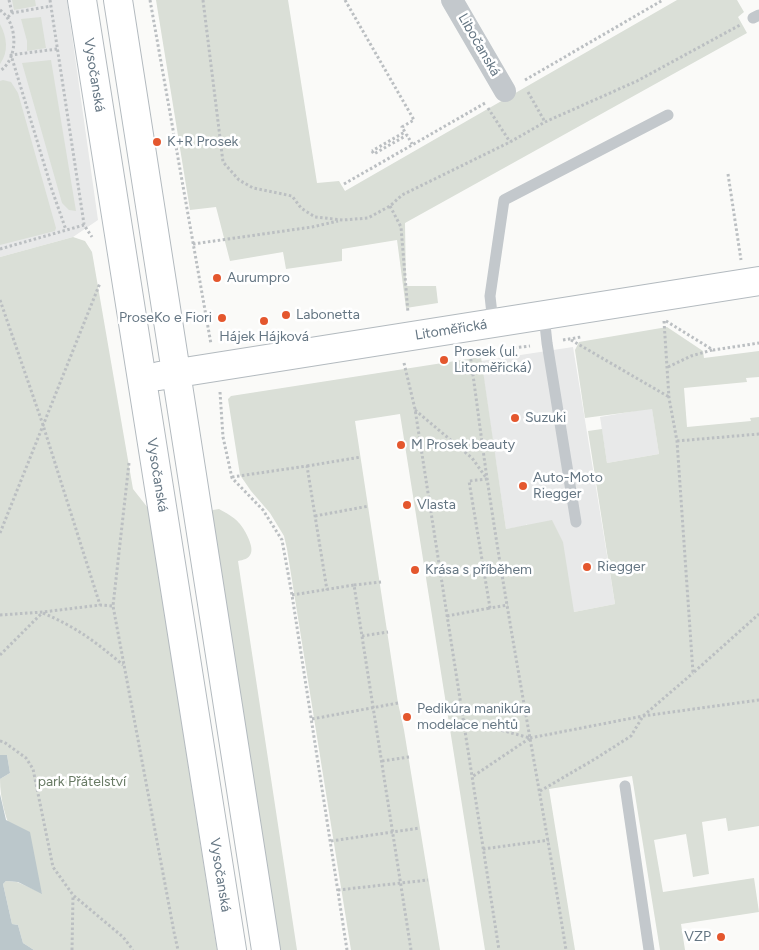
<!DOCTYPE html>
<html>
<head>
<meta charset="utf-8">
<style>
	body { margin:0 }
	canvas { display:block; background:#fafaf8 }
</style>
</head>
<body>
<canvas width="759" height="950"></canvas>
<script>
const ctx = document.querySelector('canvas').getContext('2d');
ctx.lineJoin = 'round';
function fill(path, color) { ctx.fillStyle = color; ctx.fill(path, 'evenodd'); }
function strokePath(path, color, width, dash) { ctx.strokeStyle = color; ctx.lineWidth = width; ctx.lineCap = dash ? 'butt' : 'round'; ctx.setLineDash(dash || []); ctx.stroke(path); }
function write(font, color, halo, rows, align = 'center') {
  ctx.font = font + ' Figtree,sans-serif'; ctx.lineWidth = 5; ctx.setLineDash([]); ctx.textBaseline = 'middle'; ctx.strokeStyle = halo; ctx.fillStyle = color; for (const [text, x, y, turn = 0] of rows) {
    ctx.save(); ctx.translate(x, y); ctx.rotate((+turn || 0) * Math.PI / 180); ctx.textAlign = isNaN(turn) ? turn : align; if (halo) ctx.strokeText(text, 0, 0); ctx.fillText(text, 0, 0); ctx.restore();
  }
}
fill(new Path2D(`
	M0,0H67L98,220L73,237L0,257Z
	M573,347L615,604L574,612L526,524V526L506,529L481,361Z
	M652,408L659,454L607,463L600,417Z`), '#e8e9e9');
fill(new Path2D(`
	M12,0H35L36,6L14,10Z
	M156,0H288L317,183L339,181L345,191L677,0H737L744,12L738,17L747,33L405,223L406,286H436L438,303L406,308L397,240L342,249V261L286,269L283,252L230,261L216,207L190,210Z
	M41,17L46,48L27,51V41L21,19Z
	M0,24C7,37 9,52 0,64Z
	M51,60L76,211L69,210L62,203L22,63Z
	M3,80L11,82L18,93L56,228L55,231L0,245V81Z
	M73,237L85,241L92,252L133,489L148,508L217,950H34L23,943L18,925L12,924L3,884L6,881L17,882L42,893C24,857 0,821 0,779L10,773L7,755H0V257Z
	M667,327L703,351L704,358L759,351V377L746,378L747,382L684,388L687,427L751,421L750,418L759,417V826L728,831L726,818L702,822L709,874L693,877L686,834L654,840L663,892L754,878L759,912L681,924L685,950H660L632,776L549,789L575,950H485L400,414L355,421L398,703L404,730L440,950H351L287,549L284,536L270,513L251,491L240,475L228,399L231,396L481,357L506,529L552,520L563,542L574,612L615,604L588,431L602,429L607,463L659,454L652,409L585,418L575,350L579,342Z
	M219,509C226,513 234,517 239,523C244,528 254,546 251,553C249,559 243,560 238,561L297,950H279L209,513L213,510Z`), '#dadfd7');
fill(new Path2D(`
	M0,755H7L10,773L0,779Z
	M0,794L6,820L30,832L42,894L18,882L6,881L3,884L12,924L18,925L23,943L34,950H0Z`), '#bbc7cb');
const secondary = new Path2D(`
	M82,0L232,950
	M118,0L266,950
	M159,376L759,281`);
strokePath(secondary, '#b3babf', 30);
strokePath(new Path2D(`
	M9,0L12,13
	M50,0L84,224
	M150,0L211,344
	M203,0L223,162L239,180L253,188L292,196L301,208L315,217L343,220L368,218L390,206L402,195L510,142L545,122L637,81L740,25
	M345,0L414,120L402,127L405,132L372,151
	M0,10C18,23 19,58 0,71
	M8,17L12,13L51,6
	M57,49L11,55L52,190L66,230
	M525,80L663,0
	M528,92L545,122
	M488,108L510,142
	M372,151L374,154L407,135L412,144
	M728,174L741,260
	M344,184L487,102
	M390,206L401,227L408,313
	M193,244L312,227L338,221
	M0,249L84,225L92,237
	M0,300L43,425L100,605
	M664,321L669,398L677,441L693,673L759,614
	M666,321L713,350L759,343
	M563,340L581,337
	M571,340L669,397
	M504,349L530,346
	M470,354C476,395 481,437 487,478C510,636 541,792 566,950
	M404,363L415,409L499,950
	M668,367L691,356L712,350
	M220,392L223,437L232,478L263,510L282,540L292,595L347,950
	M415,410L472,458L487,479L469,481L490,608L508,605
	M677,441L759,434
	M129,463L113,606L174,932L178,950
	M307,466L361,457
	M232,477L307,466L327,590
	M315,516L369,506
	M0,533L100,283
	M354,585L381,582
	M292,595L354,585L411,950
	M43,613C76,627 96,642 123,665
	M0,615L43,612L100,605L113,606
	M447,616L490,608
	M362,636L388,632
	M0,655L42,613
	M312,719L398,703
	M463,720L530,738L472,777
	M530,738L643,716L759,700
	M0,741L4,742L26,758L33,769L53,867L73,895L123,937L133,950
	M382,761L409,757
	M540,791L595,759L631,736L643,716L693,673
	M331,841L420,828
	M483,849L549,840
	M338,890L428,880
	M72,950L73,895`), '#bbbfc2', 3, [2.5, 2.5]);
strokePath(new Path2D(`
	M753,18L759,15
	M544,315L547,343L576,522
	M493,323L490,296L504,200L668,115
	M625,786L649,950`), '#c3c8cc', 11);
strokePath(new Path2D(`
	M452,0L505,91`), '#c3c8cc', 22);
strokePath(secondary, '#fff', 28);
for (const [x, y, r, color] of [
	[157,142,5,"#e4572e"],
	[217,278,5,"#e4572e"],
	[286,315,5,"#e4572e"],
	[222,318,5,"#e4572e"],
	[264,321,5,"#e4572e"],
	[444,360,5,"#e4572e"],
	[515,418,5,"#e4572e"],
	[401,445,5,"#e4572e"],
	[523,486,5,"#e4572e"],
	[407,505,5,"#e4572e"],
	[587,567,5,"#e4572e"],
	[415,570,5,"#e4572e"],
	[407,717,5,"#e4572e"],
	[721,937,5,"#e4572e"]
]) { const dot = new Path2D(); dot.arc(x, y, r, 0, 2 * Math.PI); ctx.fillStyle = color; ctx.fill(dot); strokePath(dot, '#fff', 2); }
write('14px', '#657683', '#fff', [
	["Libočanská",479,45,60],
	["Vysočanská",94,75,81],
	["Litoměřická",451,330,-9],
	["Vysočanská",157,475,81],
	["Vysočanská",220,875,81]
]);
write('14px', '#657683', '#fff', [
	["K+R Prosek",167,142],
	["Aurumpro",227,278],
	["Labonetta",296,315],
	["ProseKo e Fiori",212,318,"right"],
	["Hájek Hájková",264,337,"center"],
	["Prosek (ul.",454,352],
	["Litoměřická)",454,368],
	["Suzuki",525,418],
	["M Prosek beauty",411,445],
	["Auto-Moto",533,478],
	["Riegger",533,494],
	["Vlasta",417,505],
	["Riegger",597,567],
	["Krása s příběhem",425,570],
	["Pedikúra manikúra",417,709],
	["modelace nehtů",417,725],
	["VZP",711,937,"right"]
], 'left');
write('14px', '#687a64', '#fff', [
	["park Přátelství",82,782]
]);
</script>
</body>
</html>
